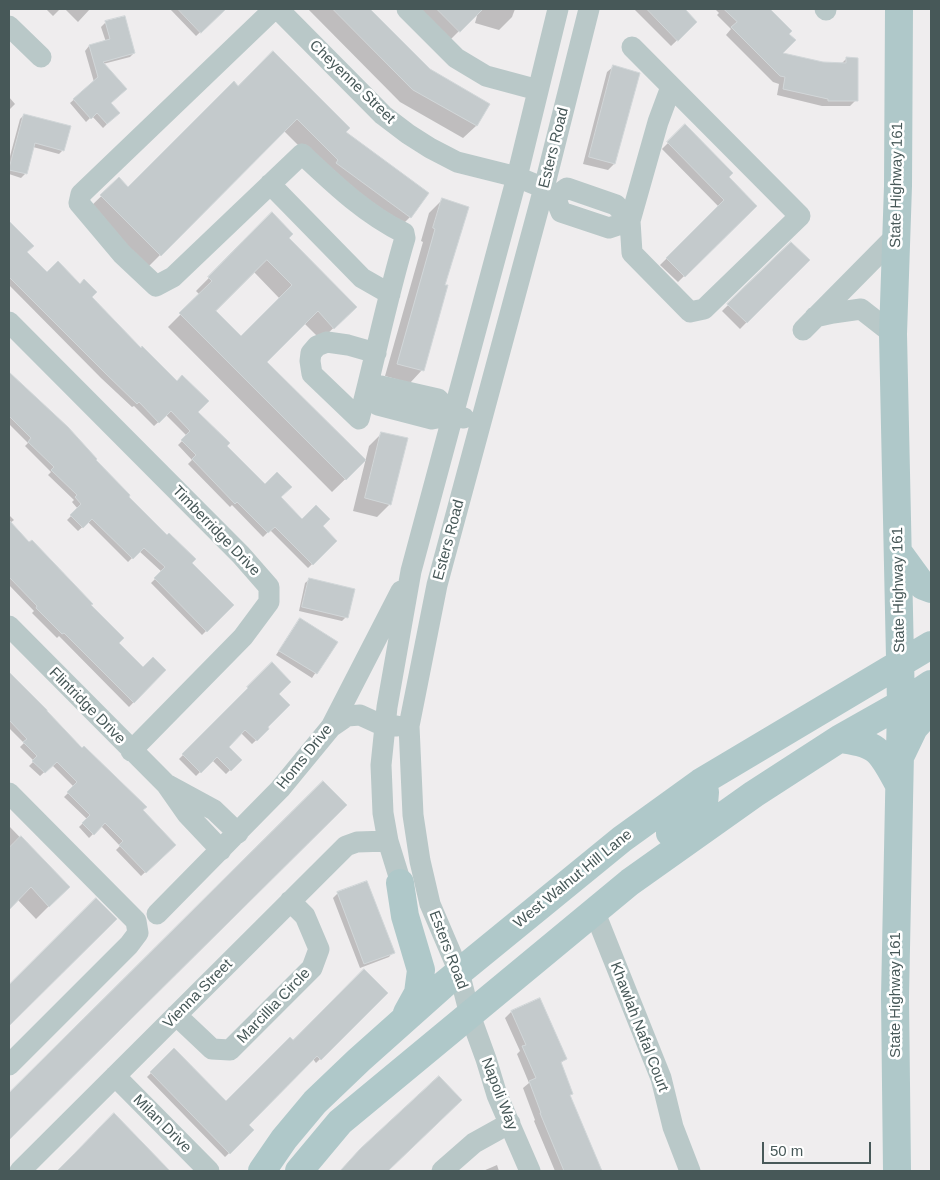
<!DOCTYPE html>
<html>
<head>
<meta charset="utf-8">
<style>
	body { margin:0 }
	#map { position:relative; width:940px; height:1180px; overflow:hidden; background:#efedee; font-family:Arial,sans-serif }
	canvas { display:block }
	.frame { position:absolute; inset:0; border:10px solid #475858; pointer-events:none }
	.scale { position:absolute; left:762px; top:1142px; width:109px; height:22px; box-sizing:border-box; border:2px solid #475858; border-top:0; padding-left:6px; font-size:15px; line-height:18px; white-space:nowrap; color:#475858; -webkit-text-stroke:4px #fff; paint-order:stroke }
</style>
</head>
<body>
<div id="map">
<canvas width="940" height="1180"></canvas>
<div class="frame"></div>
<div class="scale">50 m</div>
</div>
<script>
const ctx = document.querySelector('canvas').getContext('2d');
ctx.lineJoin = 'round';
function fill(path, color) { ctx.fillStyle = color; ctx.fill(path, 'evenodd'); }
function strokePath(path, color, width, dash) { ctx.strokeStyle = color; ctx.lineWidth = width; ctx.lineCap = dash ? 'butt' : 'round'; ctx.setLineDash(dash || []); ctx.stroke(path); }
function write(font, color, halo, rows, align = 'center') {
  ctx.font = font + ' Arial,sans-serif'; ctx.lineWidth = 5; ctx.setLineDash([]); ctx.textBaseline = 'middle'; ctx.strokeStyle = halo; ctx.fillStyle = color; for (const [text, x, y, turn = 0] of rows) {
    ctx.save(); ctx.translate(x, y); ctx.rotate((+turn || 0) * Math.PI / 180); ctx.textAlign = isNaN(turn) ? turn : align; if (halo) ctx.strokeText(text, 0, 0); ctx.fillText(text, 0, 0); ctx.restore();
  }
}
fill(new Path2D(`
	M46,9H60L53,16Z
	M65,9H90L78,22Z
	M170,9H225L196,36Z
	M308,9H368L429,70L488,104L476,126L463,138L400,102Z
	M411,9L479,10L515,9L512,17L499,30L475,23L478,12L446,44Z
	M634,9H683L696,22L671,46Z
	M715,9H769L790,31L781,54L823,63L841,64L846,59L856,100L850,106H822L777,95L779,84L773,82L726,35L731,29L717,15L719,13Z
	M105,23L134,53L130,57L103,64L109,103L118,113L103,128L92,116L86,122L70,103L94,82L85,51L89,46L106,42L101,27Z
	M614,66L638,73L614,164L608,170L583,164L607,72Z
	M238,88L344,132L428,193L410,217L397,230L326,173L284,131L147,268L88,209L119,179L128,188Z
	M9,97L15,104L9,110Z
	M24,115L63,150L59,154L33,147L25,174L21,178L9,174V160L20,119Z
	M685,126L727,177L755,206L678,282L660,265L719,207L662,149Z
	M442,200L444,286L422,370L410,383L385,376L423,242L421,241L429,213Z
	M272,214L287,238L355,307L321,340L304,323L266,362L365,460L332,492L168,327L200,295L196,291ZM254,272L280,299L241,338L215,311Z
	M9,222L32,246L25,252L47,274L90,297L226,446L265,485L280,497L302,520L321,526L336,541L308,568L270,530L263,537L232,505L230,507L188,464L192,460L178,445L187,436L166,415L154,426L134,406L132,407L101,378L9,285Z
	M791,243L808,260L740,329L722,311Z
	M9,373L232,605L202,635L151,583L162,572L139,551L128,562L88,522L78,531L67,520L78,509L72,502L74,500L48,475L51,472L25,446L28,443L9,424Z
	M382,433L390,504L377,517L353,511L369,446Z
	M9,515L14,520L10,523L90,605L117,643L143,669L165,670L129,707L59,636L57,638L32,613L34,611L9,585Z
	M310,579L346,617L342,621L299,611L305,583Z
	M300,620L336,642L312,678L276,655Z
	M272,664L277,694L266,727L268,729L252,744L241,733L227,747L240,760L226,774L212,760L196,776L179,759L245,693L244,692Z
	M9,672L174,845L141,876L116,850L120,846L101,826L89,838L79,827L87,819L64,797L74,787L52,765L40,776L29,766L34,761L20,747L24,743L9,728Z
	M9,826L68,887L36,919L17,899L9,908Z
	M366,882L393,952L389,957L360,968L333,898L337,894Z
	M386,993L316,1063L313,1059L248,1125L253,1130L225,1157L147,1077L174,1050L226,1103L293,1041Z
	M511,1012L565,1059L560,1064L571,1094L569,1096L602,1171H555L534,1121L535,1120L523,1088L529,1083L517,1054L520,1051L505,1018Z
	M114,1115L169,1171H58Z
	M497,1165L499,1171H483Z`), '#0003');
const building = new Path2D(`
	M178,9H226L201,33Z
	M333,9H370L430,69L490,104L477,126L413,90Z
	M437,9H483L460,32Z
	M647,9H685L697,22L678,41Z
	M724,9H770L792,31L789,34L796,40L783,53L823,62L846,63V57L858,58V101H828V99L783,89L785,77L780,76L731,27L737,22Z
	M125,16L135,53L103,62L127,89L111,103L120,113L107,124L97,113L91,119L73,99L98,77L89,45L110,39L105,21Z
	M273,51L350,128L346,132L429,193L411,218L336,163L338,160L297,119L161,256L100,195L119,177L128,187L234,81L238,86Z
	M613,65L640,73L615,164L589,157Z
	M24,114L71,126L64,151L35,143L27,174L9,170Z
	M685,124L733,173L729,177L757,206L685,277L666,258L724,200L667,142Z
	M442,198L469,207L445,285H448L424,371L397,364L435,229L433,228Z
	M272,212L293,234L289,238L357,307L334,329L318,311L267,362L366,460L346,480L179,313L212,281L208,277ZM267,260L292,285L241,336L216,311Z
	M9,221L34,246L27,252L47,272L58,261L80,284L84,279L97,292L92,297L141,348L142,346L177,381L182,375L209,401L198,412L230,443L227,446L265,484L277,472L292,487L281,497L302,519L316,505L330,519L323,526L337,541L313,565L275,527L268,533L237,502L235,504L192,459L196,455L181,440L190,431L171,411L159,423L139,402L137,404L106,374L9,277Z
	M791,242L810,260L747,323L727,304Z
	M9,372L68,427L97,459L96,460L130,495L129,497L167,535L169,533L196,559L192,563L234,605L207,632L154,578L165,567L144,548L133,559L92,519L83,528L70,515L81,504L75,497L77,495L51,470L54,467L28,442L31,438L9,416Z
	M381,432L408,438L391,505L365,498Z
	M9,520L29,542L32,540L93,604L91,605L124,638L119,643L143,667L153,657L166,670L134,703L64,633L62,634L36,608L37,606L9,577Z
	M309,578L355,589L348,618L302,607Z
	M300,618L338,642L317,674L279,651Z
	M272,662L291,682L279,694L290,705L268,727L269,729L257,741L245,730L229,747L242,760L231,771L217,757L201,773L182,754L248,688L247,687Z
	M9,672L47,710V711L82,748L84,746L147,807L143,810L176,845L146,873L119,845L123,841L105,823L94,835L82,823L90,815L67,792L77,782L57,762L45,773L32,761L37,756L23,742L27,739L9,720Z
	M323,781L347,805L9,1140V1093Z
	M21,836L70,887L49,907L31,887L9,910V848Z
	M367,881L395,953L364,964L337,892Z
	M96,898L117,919L9,1026V985Z
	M364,969L388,993L321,1060L317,1056L249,1125L254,1130L230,1154L150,1072L174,1048L226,1101L290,1037L293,1040Z
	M540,998L567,1059L561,1062L573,1094L570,1095L602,1171H564L540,1113H541L529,1081L536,1078L522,1046L526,1045L511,1011Z
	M439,1076L462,1100L388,1171H340L360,1149Z
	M114,1113L170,1171H57L74,1154Z`);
fill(building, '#c4cacc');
strokePath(building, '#d1d6d8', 1);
strokePath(new Path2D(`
	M274,9L81,194L79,203L122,254L156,286L173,277L302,154C334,184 365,214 404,233L405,238C387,298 375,359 359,419L312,374L310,361L311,353L317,346L327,342L348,345L376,353
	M278,9L383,115L408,134L430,148L457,162L517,177L544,188L555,197L561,212L609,228L630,221
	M407,9L456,58L486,76L538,90
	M825,9L826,10
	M9,26L41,57
	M632,47L800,216L704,309L690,312L632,253L630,221L658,122L671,87
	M270,184L362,278L390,294
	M555,197L567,188L616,205L630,221
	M815,317L833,313L861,309L893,334
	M9,322L241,555L269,587V602L243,637L131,751
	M803,330L895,237
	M367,391L378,405L432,419L453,415L464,418
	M367,391L381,386L438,399L453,415
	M9,626L166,784L187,814L221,850
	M331,727L347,716L360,715L384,726H397
	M168,785L214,810L238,833
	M9,793L136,921L138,933L129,945L9,1065
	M405,896L388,841L383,813L381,765L387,707L411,571L517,177L558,9
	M595,913L661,1078L673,1127L690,1171
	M157,914L280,789L331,727L401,591
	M176,1015L212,1049L230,1050L312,968L319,949L305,916L290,901
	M115,1076L209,1171
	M20,1171L346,846L357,842L388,841
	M442,1171L474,1143L510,1123
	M530,1171L497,1095L486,1059L470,1015L459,972L430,904L420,861L413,815L409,726L437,585L544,188L589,9`), '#b9c8c8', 21);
strokePath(new Path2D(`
	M899,553L923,586L931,589
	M839,739C879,743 881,752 899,785
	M901,755L914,728L931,709
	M670,833L704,804L705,792L701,782
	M400,883L405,916L421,970L418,993L407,1013
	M262,1171L284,1139L315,1102L359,1060L442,986L622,839L701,782L931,645
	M299,1171L340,1122L630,882L754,794L839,739L901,704L931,684
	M897,1171L895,997L901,704L893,334L898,186L899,9`), '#afc8c9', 28);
write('15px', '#475858', '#fff', [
	["Cheyenne Street",352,82,44],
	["Esters Road",554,148,-76],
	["State Highway 161",897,185,-89],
	["Timberridge Drive",216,531,46],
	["Esters Road",449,540,-75],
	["State Highway 161",899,590,-91],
	["Flintridge Drive",87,706,45],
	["Homs Drive",305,757,-51],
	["West Walnut Hill Lane",573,879,-39],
	["Esters Road",448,950,69],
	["Vienna Street",198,994,-45],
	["State Highway 161",896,995,-90],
	["Marcillia Circle",274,1006,-46],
	["Khawlah Nafal Court",639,1027,69],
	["Napoli Way",499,1094,69],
	["Milan Drive",162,1124,45]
]);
</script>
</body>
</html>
